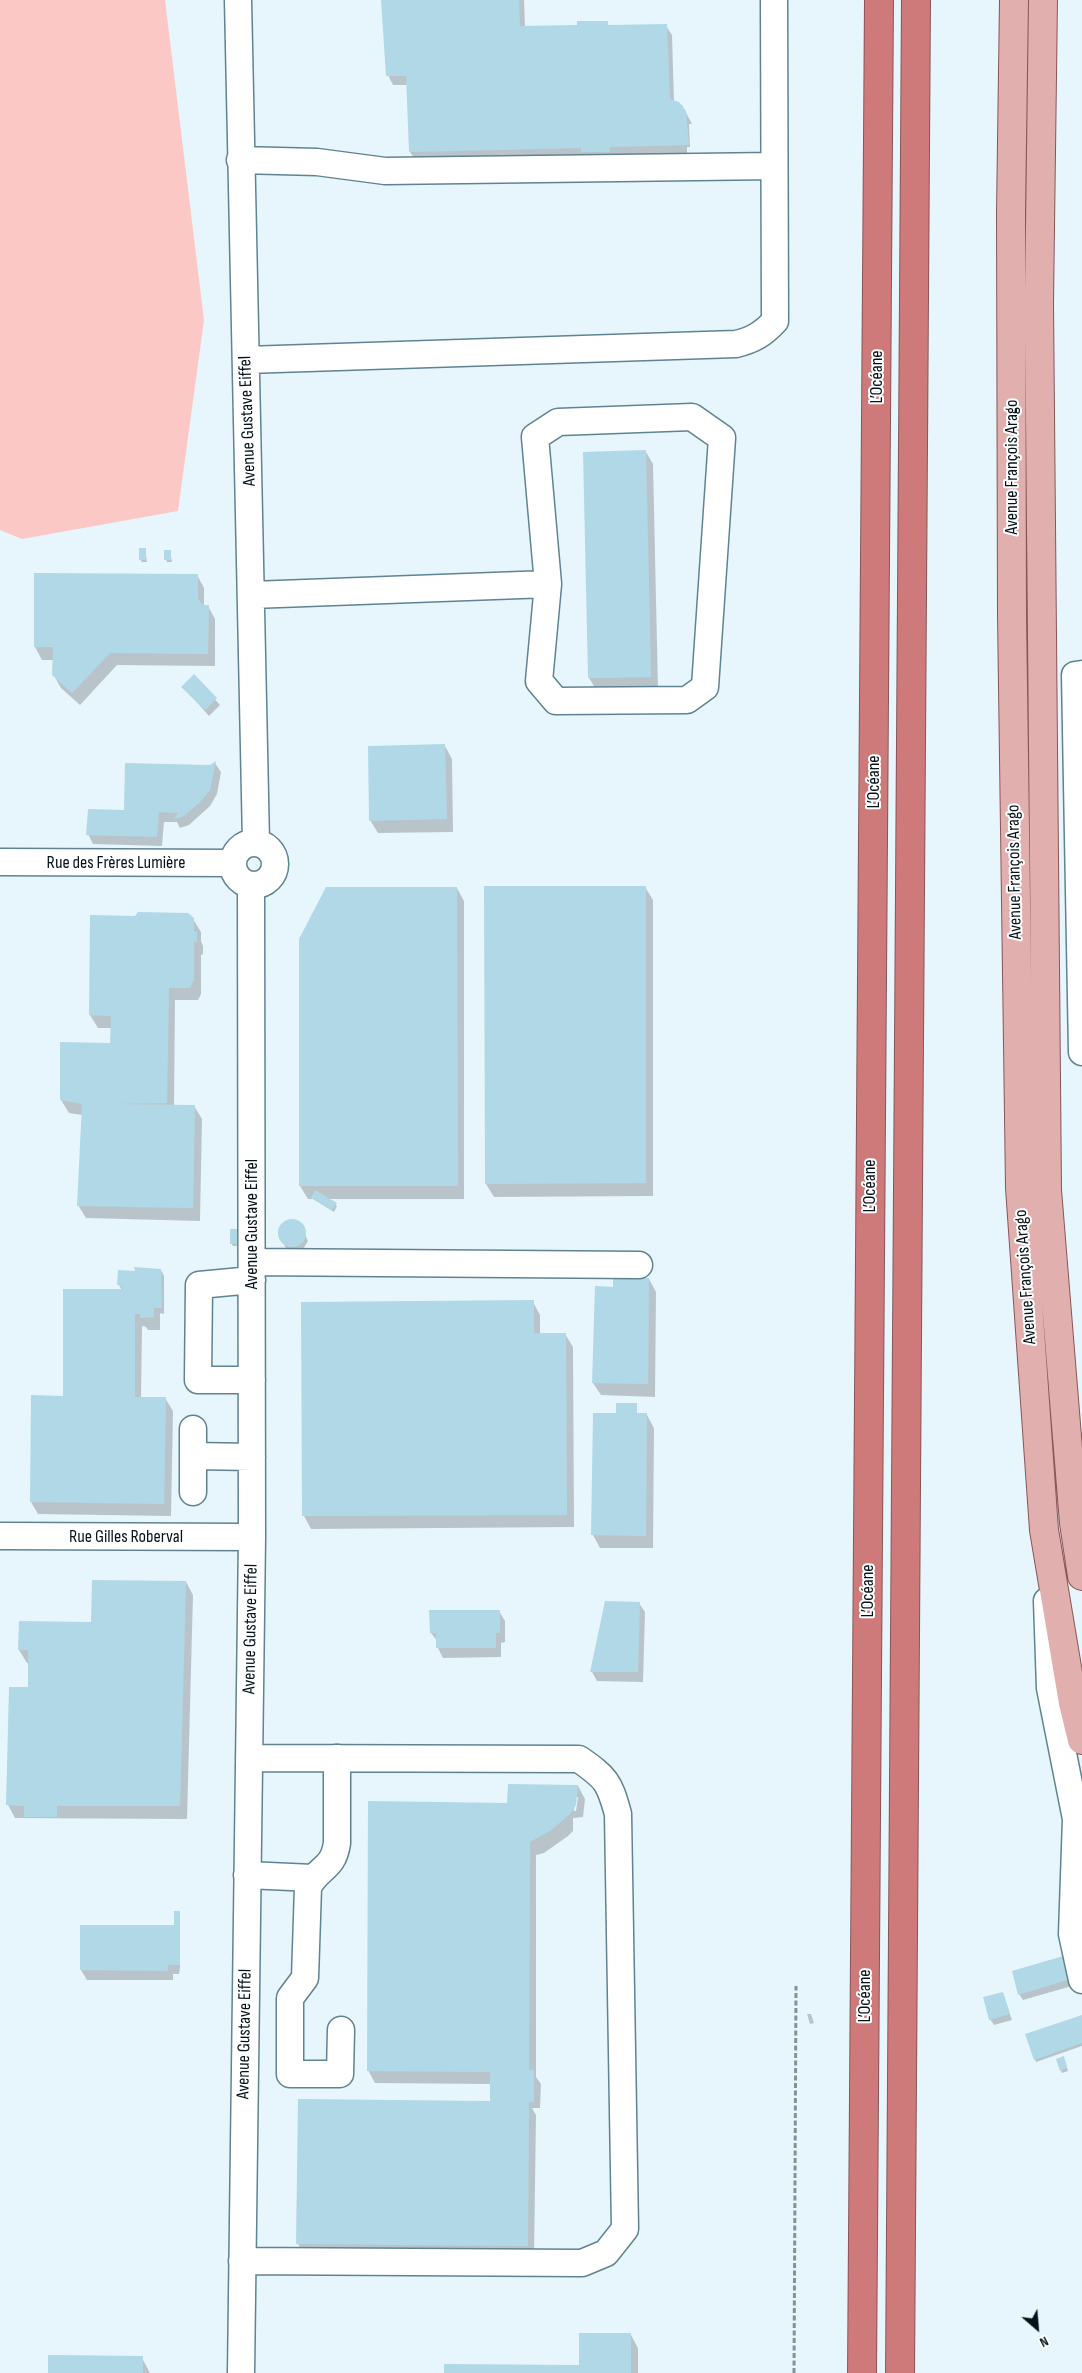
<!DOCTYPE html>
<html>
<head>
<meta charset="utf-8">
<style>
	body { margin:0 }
	#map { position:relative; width:1082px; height:2373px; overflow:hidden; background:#e7f6fc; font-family:"Sofia Sans Condensed",sans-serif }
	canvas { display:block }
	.north { position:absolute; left:1012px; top:2303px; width:50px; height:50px; -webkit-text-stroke:4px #fff; paint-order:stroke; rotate:153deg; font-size:14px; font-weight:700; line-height:20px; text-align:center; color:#051319 }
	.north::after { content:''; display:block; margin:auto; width:18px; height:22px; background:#051319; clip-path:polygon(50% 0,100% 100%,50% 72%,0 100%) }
</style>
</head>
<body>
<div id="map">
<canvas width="1082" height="2373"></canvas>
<div class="north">N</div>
</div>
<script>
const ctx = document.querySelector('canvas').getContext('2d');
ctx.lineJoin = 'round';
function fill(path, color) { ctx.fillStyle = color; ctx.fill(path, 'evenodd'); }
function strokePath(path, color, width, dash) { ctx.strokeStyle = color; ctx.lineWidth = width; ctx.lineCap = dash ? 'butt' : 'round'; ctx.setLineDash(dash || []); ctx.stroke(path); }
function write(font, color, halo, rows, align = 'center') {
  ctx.font = font + ' "Sofia Sans Condensed",sans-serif'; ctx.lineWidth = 4; ctx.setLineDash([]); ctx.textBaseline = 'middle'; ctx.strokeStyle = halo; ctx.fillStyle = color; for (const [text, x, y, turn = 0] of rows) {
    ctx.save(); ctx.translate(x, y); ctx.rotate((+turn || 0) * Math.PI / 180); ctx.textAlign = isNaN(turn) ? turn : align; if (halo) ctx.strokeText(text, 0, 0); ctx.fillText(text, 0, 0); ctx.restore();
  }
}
fill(new Path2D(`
	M0,0H165L204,320L178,511L22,539L0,530Z`), '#fcc8c6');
fill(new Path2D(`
	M382,0H524L525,27L579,26L607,22L609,26H666L672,35L674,102L682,105L692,124H689L690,147H687V154L416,161L410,152L408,85H393L388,75Z
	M646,452L653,464L658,689L597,691L589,678Z
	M145,549L147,562H142L140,559Z
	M170,551L172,562H167L166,559Z
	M197,575L204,588V606H208L215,619V666L117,665L80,705L61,688L53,674L54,660H42L35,647Z
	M194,676L220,705L209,716L183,687Z
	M445,746L452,759L453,832L378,833L370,820Z
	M215,763L221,772L217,794L210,806L189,825L180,828L177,822H164L162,846L93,844L88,834Z
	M486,887H645L653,900V1196L494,1197L486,1184Z
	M457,888L464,901V1199H328L337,1206L334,1212L313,1199H308L300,1186V939Z
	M91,916L193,919L201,932V941L203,946V954L201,955V994L198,1000H175L174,1106H194L202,1119L200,1221L86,1218L78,1205L82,1115L69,1113L61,1100L111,1045L112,1028H98L90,1015Z
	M293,1221L301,1226L308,1241L302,1251L293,1252L285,1247L280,1231L284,1223Z
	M236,1230L237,1246H233L231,1243Z
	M161,1270L164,1276V1314L160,1313V1330H148L146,1327L142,1326L141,1398H165L173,1411L171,1516L38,1514L31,1502L64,1397L122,1290L119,1285L136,1272Z
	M649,1279L656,1292L655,1397L601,1395L593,1383L614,1288Z
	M533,1302L540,1315V1334H565L573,1347L574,1527L311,1529L304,1516Z
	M636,1404L637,1414L647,1415L654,1428L653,1548H600L593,1535L617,1414Z
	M186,1582L193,1595L187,1819L15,1818L8,1805L10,1688H29V1663H27L19,1650L92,1623Z
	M639,1603L645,1612L643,1682L597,1681L592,1672Z
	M499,1611L505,1621V1642L501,1643V1657L443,1658L438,1648V1642L431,1633Z
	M578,1786L585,1799L583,1817L573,1818V1831L568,1836L544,1853L536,1855V2077L541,2084L540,2108H532L536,2115L534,2258L305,2256L298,2244L491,2102V2084L375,2083L368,2070L509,1804ZM575,1797H578L576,1811H574Z
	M179,1912L180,1968L179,1974H173V1980H87L81,1970L82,1926H175Z
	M1069,1955L1079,1984L1023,2000L1019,1994Z
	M1003,1993L1012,2020L994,2025L990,2019Z
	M807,2014H811L814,2023L810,2024Z
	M1082,2016V2046L1036,2062L1035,2059Z
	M1065,2060L1068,2071L1062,2073L1061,2070Z
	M631,2335L638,2348V2373H445L580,2366Z
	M142,2358L150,2373H49Z`), '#0003');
fill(new Path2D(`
	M381,0H519L520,26L577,25V21H608V25L667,24L670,99L679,102L686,111L689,145L610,147V152H581V148L409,152L406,76H386Z
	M646,450L651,677L588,678L583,452Z
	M139,548H146V560H139Z
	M164,550H171V560H164Z
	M34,573L198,574V599L203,605H209L208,654L110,653L72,693L52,675L53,647H34Z
	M194,674L217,698L205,710L181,687Z
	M445,744L447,819L369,821L368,746Z
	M216,761L210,790L200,802L184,816L174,819L178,813L159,812L157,837L86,835L88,809L124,810L125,763L210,765Z
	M484,886H646V1183L485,1184Z
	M326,887H457L458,1186H299V939Z
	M138,912L188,913L194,918V931L197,932V942H194V980L190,988H169L167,1103L110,1104L195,1105L193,1208L77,1206L82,1104L60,1100V1042L110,1043L111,1016L89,1015L90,915L135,916Z
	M315,1190L337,1203L332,1210L311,1198Z
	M278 1233a14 14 0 1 1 28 0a14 14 0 1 1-28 0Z
	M230,1229H237V1243L230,1244Z
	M134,1267L161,1269L162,1308H154V1317L140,1318V1314H135V1397H166L164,1504L30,1502L31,1395L63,1396V1289H122V1286L117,1285L118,1270L135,1271Z
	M613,1278H649L648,1384L592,1383L595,1286L613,1287Z
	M534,1300V1333H566L567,1515L302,1516L301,1302Z
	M616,1403H637V1413H647L646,1536L591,1535L593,1413H616Z
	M92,1580L186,1581L180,1806H57V1817H24V1806L6,1805L9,1687H28V1650H18L19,1621L91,1622Z
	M605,1601L640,1602L638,1672H590Z
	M429,1610H500V1633H496V1648H436V1633H430Z
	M508,1784L578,1785L576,1805L570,1814L550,1831L530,1842L529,2070H534V2102H529L528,2246L296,2244L298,2099L490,2101V2072L367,2071L368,1801L507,1803Z
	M174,1911H180V1965H168V1971L80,1970V1925H174Z
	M1070,1954L1077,1977L1018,1995L1012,1971Z
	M1003,1992L1010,2014L989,2020L983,1997Z
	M1082,2015V2043L1034,2060L1025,2034Z
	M1064,2056L1067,2068L1060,2071L1056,2059Z
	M579,2333H631V2373H444V2364L579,2365Z
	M48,2355L143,2356V2373H48Z`), '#b1d8e7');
const minor = new Path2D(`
	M238,0L256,842
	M240,160L317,162L385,171L774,166
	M246,360L736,344C753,340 763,334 775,321L774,0
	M252,595L548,584L539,681L556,701L687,700L705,687L722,438L692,417L558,422L535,437L548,584
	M1082,674L1075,675L1082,1052
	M233 864a21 21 0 1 1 42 0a21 21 0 1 1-42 0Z
	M0,862L233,863
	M252,1262L639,1265
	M252,1280L199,1285L198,1380H252
	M193,1456L252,1457
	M193,1492V1429
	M0,1536L252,1537
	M1047,1601L1050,1688L1076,1819L1072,1934L1082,1980
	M337,1758V1843C333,1870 319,1866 308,1887L305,1978L290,1998V2074H340L341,2030
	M247,1875L313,1878
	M242,2261L582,2263L606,2253L625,2229L618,1814C609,1781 606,1778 579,1759L249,1758
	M241,2373L252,1537L251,885`);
const major = new Path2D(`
	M1014,0L1011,213L1012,615L1020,1188L1044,1530L1073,1703L1082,1740
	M1043,0L1039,303L1047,1190L1074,1523L1082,1576`);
const highway = new Path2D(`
	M862,2373L879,0
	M900,2373L916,0`);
strokePath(minor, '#5f8391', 29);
strokePath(major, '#885658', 30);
strokePath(highway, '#885658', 30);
strokePath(new Path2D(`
	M794,2373L796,1986`), '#839298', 3, [5, 2.5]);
strokePath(minor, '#fff', 26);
strokePath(major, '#e2afaf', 28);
strokePath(highway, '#cf7a7a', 28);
write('18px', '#051319', '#fff', [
	["L’Océane",877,377,-90],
	["Avenue Gustave Eiffel",248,421,-92],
	["Avenue François Arago",1012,467,-90],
	["L’Océane",874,782,-90],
	["Rue des Frères Lumière",116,863],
	["Avenue François Arago",1015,872,-91],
	["L’Océane",870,1186,-90],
	["Avenue Gustave Eiffel",252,1224,-90],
	["Avenue François Arago",1026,1277,-94],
	["Rue Gilles Roberval",126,1537],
	["L’Océane",868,1591,-90],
	["Avenue Gustave Eiffel",251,1629,-89],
	["L’Océane",865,1996,-90],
	["Avenue Gustave Eiffel",245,2034,-89]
]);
</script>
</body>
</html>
